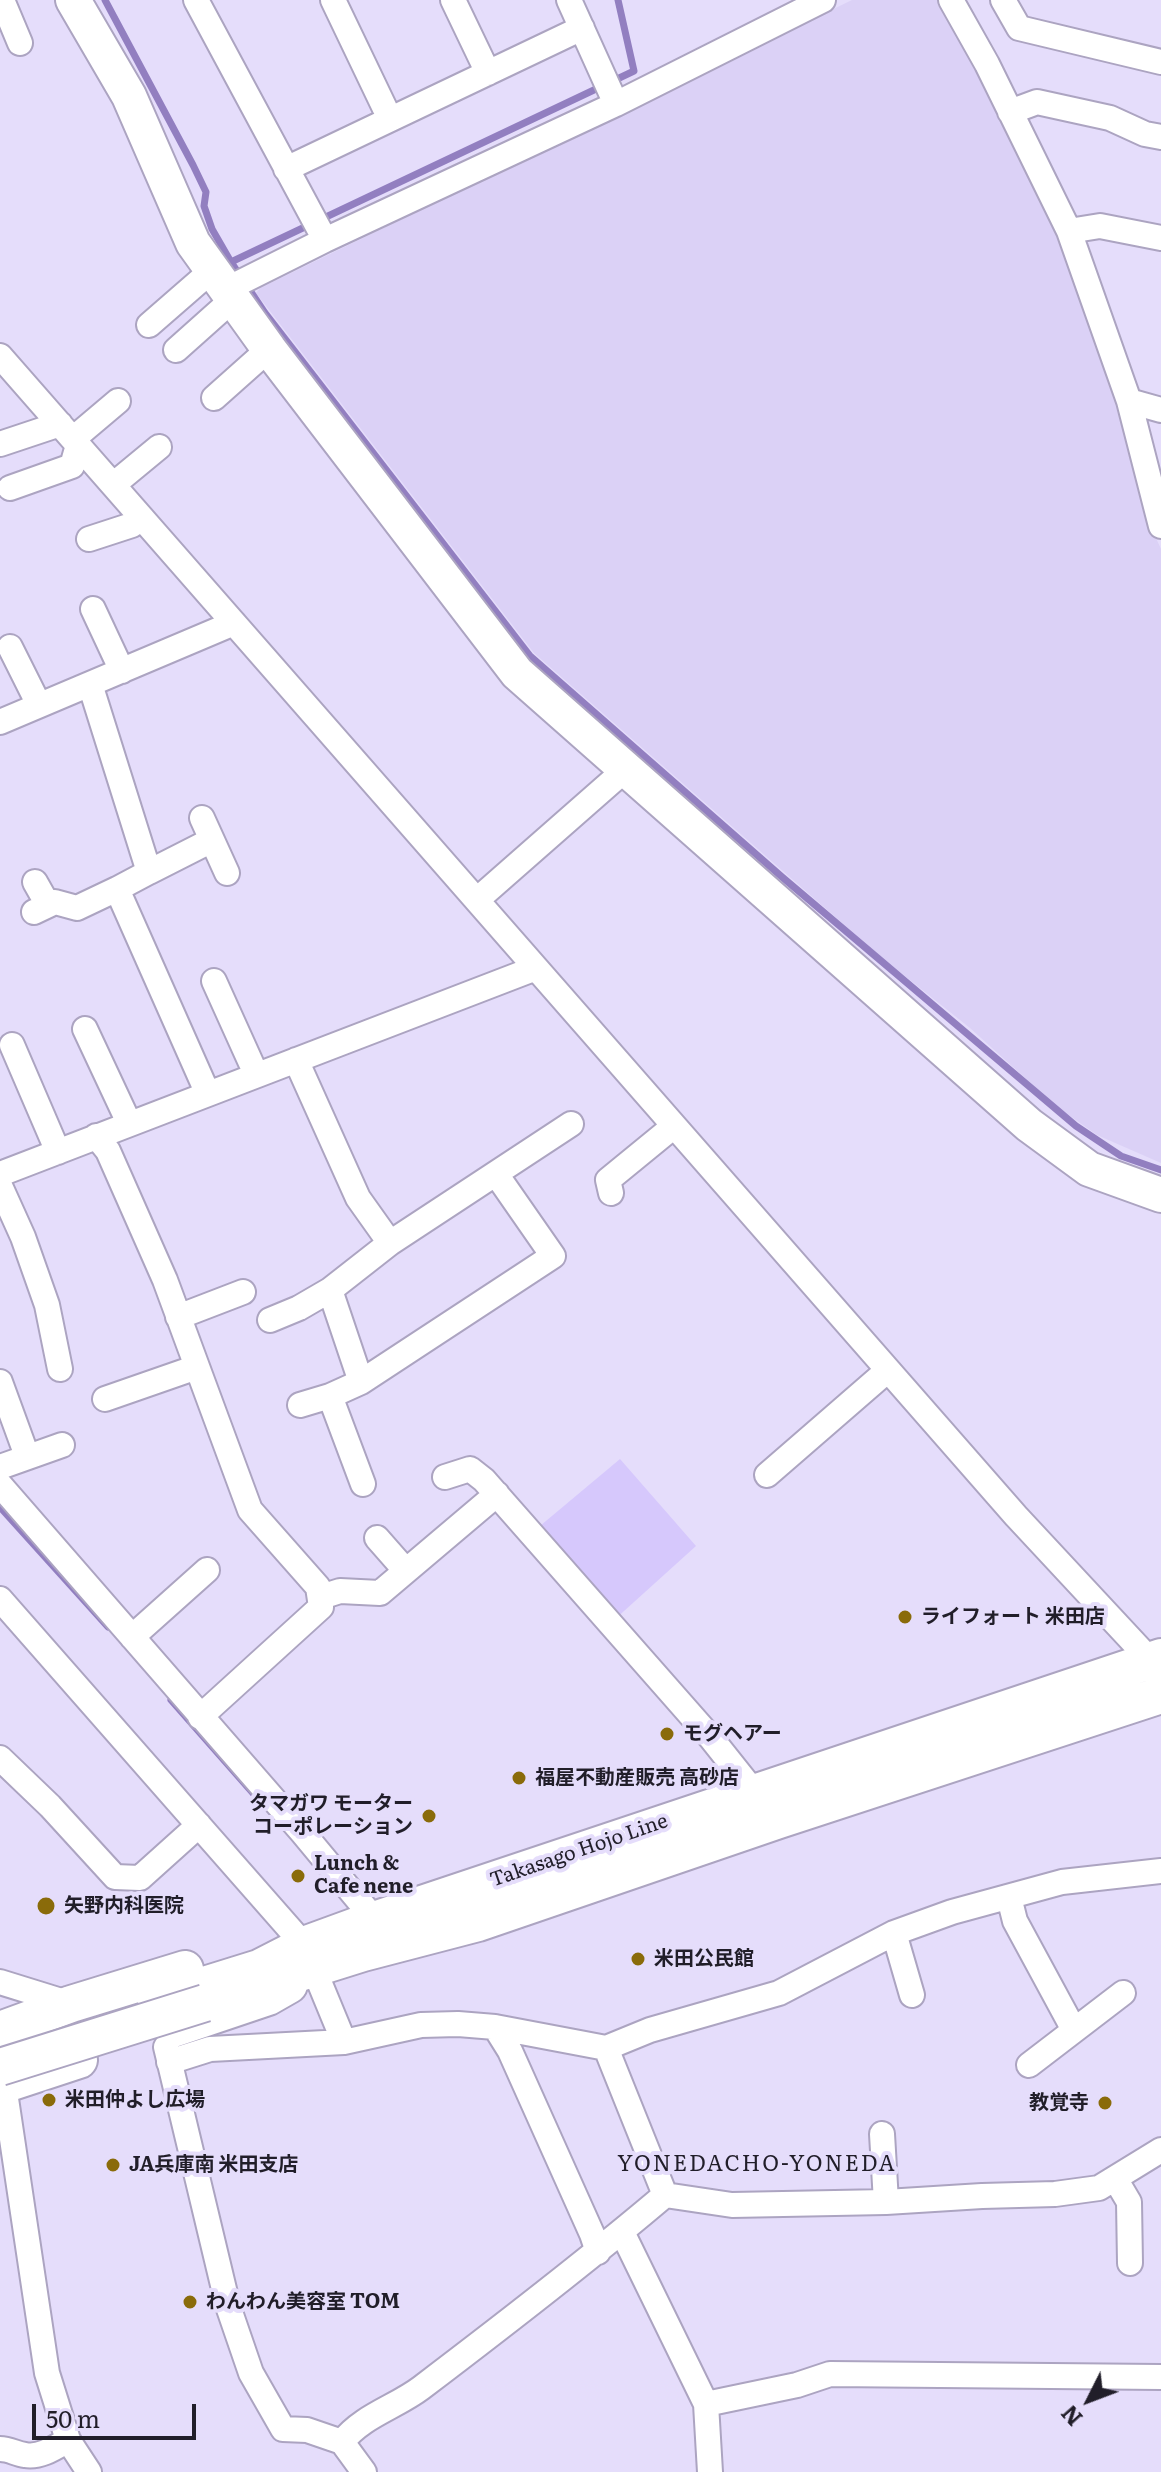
<!DOCTYPE html>
<html>
<head>
<meta charset="utf-8">
<style>
	body { margin:0 }
	#map { position:relative; width:1161px; height:2472px; overflow:hidden; background:#e5ddfb; font-family:Literata,serif }
	canvas { display:block }
	.north { position:absolute; left:1049px; top:2360px; width:80px; height:80px; -webkit-text-stroke:6px #e5ddfb; paint-order:stroke; rotate:228deg; font-size:22px; font-weight:700; line-height:32px; text-align:center; color:#211e29 }
	.north::after { content:''; display:block; margin:auto; width:28px; height:36px; background:#211e29; clip-path:polygon(50% 0,100% 100%,50% 72%,0 100%) }
	.scale { position:absolute; left:32px; top:2404px; width:164px; height:36px; box-sizing:border-box; border:4px solid #211e29; border-top:0; padding-left:10px; font-size:24px; line-height:28px; white-space:nowrap; color:#211e29; -webkit-text-stroke:6px #e5ddfb; paint-order:stroke }
</style>
</head>
<body>
<div id="map">
<canvas width="1161" height="2472"></canvas>
<div class="north">N</div>
<div class="scale">50 m</div>
</div>
<script>
const ctx = document.querySelector('canvas').getContext('2d');
ctx.lineJoin = 'round';
function fill(path, color) { ctx.fillStyle = color; ctx.fill(path, 'evenodd'); }
function strokePath(path, color, width, dash) { ctx.strokeStyle = color; ctx.lineWidth = width; ctx.lineCap = dash ? 'butt' : 'round'; ctx.setLineDash(dash || []); ctx.stroke(path); }
function write(font, color, halo, rows, align = 'center') {
  ctx.font = font + ' Literata,"Noto Sans JP",serif'; ctx.lineWidth = 8; ctx.setLineDash([]); ctx.textBaseline = 'middle'; ctx.strokeStyle = halo; ctx.fillStyle = color; for (const [text, x, y, turn = 0] of rows) {
    ctx.save(); ctx.translate(x, y); ctx.rotate((+turn || 0) * Math.PI / 180); ctx.textAlign = isNaN(turn) ? turn : align; if (halo) ctx.strokeText(text, 0, 0); ctx.fillText(text, 0, 0); ctx.restore();
  }
}
fill(new Path2D(`
	M852,0H943L1050,214L1113,374L1155,536L1161,549V1163L1097,1135L1056,1106L970,1028L881,957L534,653L256,293L260,288Z`), '#dbd1f6');
fill(new Path2D(`
	M620,1459L696,1546L613,1621L534,1531Z`), '#d6c8fc');
strokePath(new Path2D(`
	M105,0L193,165L206,192L204,206L212,229L231,262
	M618,0L634,71L231,262L265,313L530,656L782,877L1076,1126L1121,1156L1161,1170
	M0,1507L108,1627
	M171,1700L266,1808`), '#927fc0', 7);
const street = new Path2D(`
	M2,0L20,43
	M196,0L325,240
	M333,0L390,119
	M453,0L488,73
	M569,0L616,104
	M951,0L987,64L1069,231L1129,401L1161,526
	M1003,0L1019,28L1161,62
	M1010,112L1037,102L1110,118L1145,134L1161,137
	M286,169L582,28
	M1069,231L1100,226L1161,238
	M225,290L325,240L616,104L823,0
	M149,325L211,271
	M176,350L232,300
	M0,356L1016,1516L1151,1661L1153,1672
	M214,398L269,349
	M1129,401L1161,410
	M73,439L118,401
	M0,444L60,424
	M113,485L159,447
	M10,488L72,466L78,445
	M89,539L132,525L142,518
	M93,609L122,671
	M10,647L39,705
	M90,684L149,872L117,889L207,1092
	M0,722L234,623
	M202,818L227,873
	M149,872L212,840
	M35,882L48,905
	M478,899L626,769
	M34,912L55,902L77,908L117,889
	M214,981L256,1074
	M85,1029L129,1123
	M12,1045L58,1152
	M296,1060L358,1198L390,1243
	M96,1136L108,1151L165,1280L250,1510L318,1587L321,1607L200,1717
	M0,1174L536,968
	M0,1186L23,1237L47,1305L60,1369
	M611,1193L608,1180L674,1126
	M330,1290L361,1382
	M178,1317L243,1292
	M270,1320L299,1308L330,1290L390,1243L571,1124
	M0,1382L27,1456
	M330,1396L363,1484
	M105,1399L197,1367
	M300,1405L330,1396L361,1382L553,1256L496,1174
	M0,1467L62,1445
	M767,1475L888,1370
	M445,1477L470,1469L484,1480L711,1738L754,1792
	M0,1485L302,1832L375,1920
	M377,1538L406,1571
	M321,1597L340,1591L380,1593L497,1494
	M0,1599L304,1945L344,2042
	M132,1637L207,1570
	M0,1758L50,1806L115,1877L140,1878L199,1825
	M1009,1897L1015,1921L1074,2030
	M894,1933L912,1995
	M0,1982L71,2004
	M495,2027L510,2051L592,2234L598,2252
	M166,2047L228,2306L251,2373L283,2429L307,2430L342,2442L364,2472
	M606,2048L665,2195
	M169,2062L210,2049L344,2042L421,2025L458,2024L495,2027L606,2048L650,2030L779,1993L894,1933L952,1912L1062,1882L1161,1871
	M1029,2065L1123,1993
	M2,2072L47,2373L68,2440L89,2472
	M882,2134L886,2202
	M1116,2180L1129,2202L1130,2263
	M622,2232L706,2404L710,2472
	M706,2404L797,2385L830,2374L1161,2377
	M342,2442C362,2416 396,2407 421,2388C504,2325 586,2262 665,2195L732,2205L886,2202L982,2196L1055,2194L1099,2188L1161,2150
	M0,2449C10,2449 16,2454 25,2455C40,2458 56,2447 68,2440`);
const secondary = new Path2D(`
	M73,0L129,96L193,243L269,349L517,673L1029,1125L1089,1169L1161,1195`);
const primary = new Path2D(`
	M261,1985L363,1953L478,1923L779,1820L1161,1695
	M156,2000L259,1968L304,1945L356,1926L1161,1657
	M173,2029L268,1997L289,1985
	M0,2030L71,2004L185,1969
	M0,2086L79,2060`);
strokePath(street, '#aca4c1', 28);
strokePath(secondary, '#aca4c1', 38);
strokePath(primary, '#aca4c1', 40);
strokePath(street, '#fff', 24);
strokePath(secondary, '#fff', 34);
strokePath(primary, '#fff', 36);
const primaryBridge = new Path2D(`
	M0,2067L205,2003`);
strokePath(primaryBridge, '#aca4c1', 40, []);
strokePath(primaryBridge, '#fff', 36);
for (const [x, y, r, color] of [
	[905,1617,8,"#8a6b0a"],
	[667,1734,8,"#8a6b0a"],
	[519,1778,8,"#8a6b0a"],
	[429,1816,8,"#8a6b0a"],
	[298,1876,8,"#8a6b0a"],
	[46,1906,10,"#8a6b0a"],
	[638,1959,8,"#8a6b0a"],
	[49,2100,8,"#8a6b0a"],
	[1105,2103,8,"#8a6b0a"],
	[113,2165,8,"#8a6b0a"],
	[190,2302,8,"#8a6b0a"]
]) { const dot = new Path2D(); dot.arc(x, y, r, 0, 2 * Math.PI); ctx.fillStyle = color; ctx.fill(dot); strokePath(dot, '#e5ddfb', 3); }
write('bold 20px', '#211e29', '#e5ddfb', [
	["ライフォート 米田店",921,1617],
	["モグヘアー",683,1734],
	["福屋不動産販売 高砂店",535,1778],
	["タマガワ モーター",413,1804,"right"],
	["コーポレーション",413,1827,"right"],
	["Lunch &",314,1864],
	["Cafe nene",314,1887],
	["矢野内科医院",64,1906],
	["米田公民館",654,1959],
	["米田仲よし広場",65,2100],
	["教覚寺",1089,2103,"right"],
	["JA兵庫南 米田支店",129,2165],
	["わんわん美容室 TOM",206,2302]
], 'left');
write('20px', '#211e29', '#e5ddfb', [
	["Takasago Hojo Line",579,1851,-19]
]);
ctx.letterSpacing = '2px';
write('22px', '#211e29', '#e5ddfb', [
	["YONEDACHO-YONEDA",757,2165]
]);
ctx.letterSpacing = '0px';
</script>
</body>
</html>
